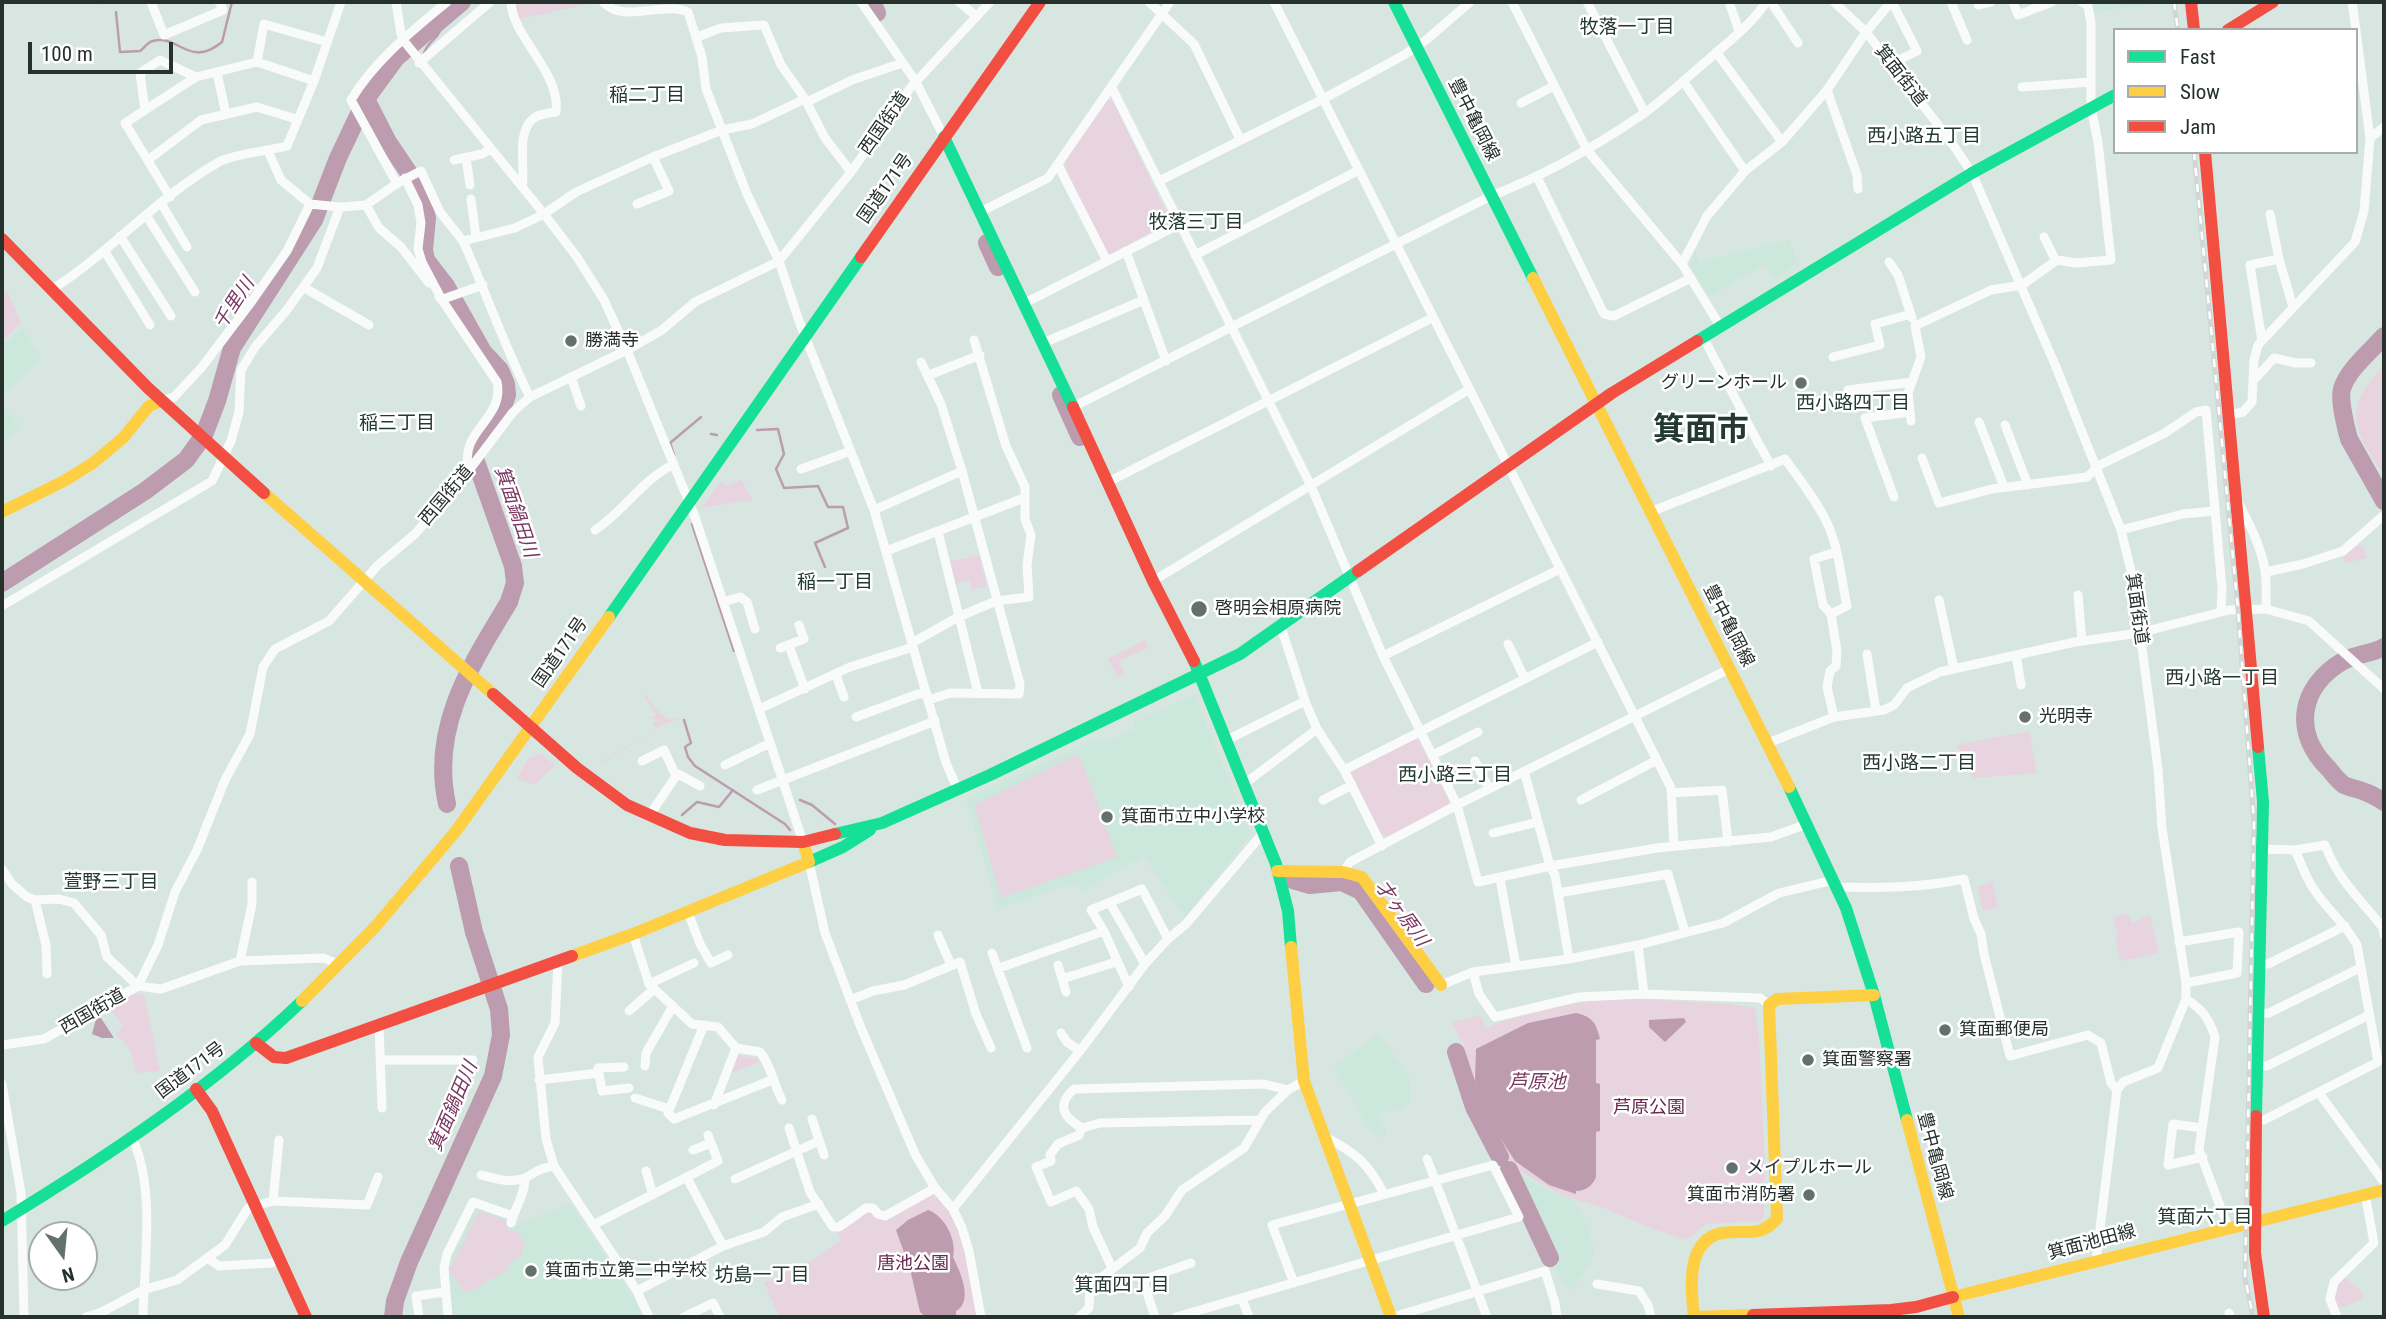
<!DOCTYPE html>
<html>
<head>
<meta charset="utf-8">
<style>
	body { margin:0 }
	#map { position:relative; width:2386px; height:1319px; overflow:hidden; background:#d7e6e0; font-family:"Roboto Condensed",sans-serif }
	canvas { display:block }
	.frame { position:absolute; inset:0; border:4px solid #26312c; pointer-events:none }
	.legend { position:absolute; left:2113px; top:28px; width:245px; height:126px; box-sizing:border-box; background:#fff; border:2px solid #a8adab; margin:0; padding:9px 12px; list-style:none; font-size:21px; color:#26312c }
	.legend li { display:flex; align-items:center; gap:14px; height:35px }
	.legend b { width:35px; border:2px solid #a8adab }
	.north { position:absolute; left:28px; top:1221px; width:70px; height:70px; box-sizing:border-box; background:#fff; border:2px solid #a8adab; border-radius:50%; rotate:165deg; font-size:19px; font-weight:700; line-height:28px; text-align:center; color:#26312c }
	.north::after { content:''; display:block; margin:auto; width:24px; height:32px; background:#64706b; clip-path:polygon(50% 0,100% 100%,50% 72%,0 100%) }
	.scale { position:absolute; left:28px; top:42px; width:145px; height:32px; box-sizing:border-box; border:4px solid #26312c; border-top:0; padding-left:9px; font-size:21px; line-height:24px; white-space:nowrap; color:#26312c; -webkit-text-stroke:5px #fff; paint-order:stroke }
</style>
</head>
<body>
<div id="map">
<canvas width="2386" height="1319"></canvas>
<div class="frame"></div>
<ul class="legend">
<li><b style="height:9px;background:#16e098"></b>Fast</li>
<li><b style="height:9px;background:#ffcf43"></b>Slow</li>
<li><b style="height:9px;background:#f24e42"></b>Jam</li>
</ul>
<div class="north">N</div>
<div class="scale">100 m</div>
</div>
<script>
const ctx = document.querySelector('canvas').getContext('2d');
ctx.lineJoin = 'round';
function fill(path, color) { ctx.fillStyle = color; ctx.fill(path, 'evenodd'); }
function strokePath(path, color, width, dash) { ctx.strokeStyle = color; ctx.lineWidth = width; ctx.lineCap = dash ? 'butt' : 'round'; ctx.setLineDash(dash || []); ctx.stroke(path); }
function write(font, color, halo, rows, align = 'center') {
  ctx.font = font + ' "Roboto Condensed","Noto Sans JP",sans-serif'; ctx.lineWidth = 5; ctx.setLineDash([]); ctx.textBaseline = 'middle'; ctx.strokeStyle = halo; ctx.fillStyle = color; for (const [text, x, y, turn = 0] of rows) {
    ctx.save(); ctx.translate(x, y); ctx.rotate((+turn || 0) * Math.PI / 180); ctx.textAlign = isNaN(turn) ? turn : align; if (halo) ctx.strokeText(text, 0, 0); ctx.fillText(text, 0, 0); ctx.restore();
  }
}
fill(new Path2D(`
	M2089,2H2165L2094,12Z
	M1789,240L1798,263L1774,278L1764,264L1709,297L1691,268L1695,251L1699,262Z
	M22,328L41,359L3,393L2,399V346Z
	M2,405L21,427L2,443Z
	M1195,695L1250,835L1185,917L1144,856L1081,891L1076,883L998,908L966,799L1095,739L1103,743L1135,729L1133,722Z
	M1378,1033L1405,1069L1410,1080L1411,1101L1402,1108L1378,1113L1386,1131L1383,1138L1368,1126L1334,1068Z
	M1513,1170L1544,1189L1574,1200L1588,1226L1594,1250L1590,1263L1576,1282L1577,1290L1565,1285L1561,1279L1511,1172Z
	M570,1204L639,1308L642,1317H452L447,1284L449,1259L462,1239L474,1208L479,1207L504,1215L508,1220V1224L515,1226Z`), '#cce7dc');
fill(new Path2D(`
	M514,2H599L518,19Z
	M1106,99L1113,101L1170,220L1169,223L1110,254L1106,251L1066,169L1065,158Z
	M2,283L4,292H8L21,323L2,341Z
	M2384,367V474C2354,433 2341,406 2384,367Z
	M741,480L753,500L701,508L722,481L727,485Z
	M2358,545L2363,546L2367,558L2345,563L2344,556Z
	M979,555L987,586L972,590L970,580L954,584L949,562Z
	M1145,640L1149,647L1119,661L1124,673L1117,677L1108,659Z
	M646,694L656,709L668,719L681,718L664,724L604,762L598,764L656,729L652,722L660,720L650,719L656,715L645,697Z
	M2029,731L2037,773L1973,778L1956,745Z
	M1414,739L1419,740L1449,801L1448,805L1389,836L1381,834L1350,777L1351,772Z
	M541,754L555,765L553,767L534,785L517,778L528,759Z
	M1079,754L1117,857L1001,898L974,805Z
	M1992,882L1998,907L1983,911L1977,887Z
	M2127,913L2132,923L2150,915L2159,953L2121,961L2115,940L2118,936L2113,918Z
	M144,994L160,1071L136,1073C133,1058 130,1042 115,1035L123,1027L109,1006L132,995Z
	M1621,998L1730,1004L1755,1008L1759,1037L1765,1166L1764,1218L1757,1221L1706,1224L1686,1240L1650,1228L1604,1208L1564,1196L1536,1181L1513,1166L1493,1137L1477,1098L1464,1045L1451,1022L1480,1015L1486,1028C1496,1025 1506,1019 1517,1017C1552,1007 1585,1000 1621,998Z
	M737,1055L757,1058L759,1062L727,1075Z
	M934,1195C968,1225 970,1275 978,1317H779L764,1283L813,1260L841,1240L838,1232L866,1210L878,1218L922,1197Z
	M479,1211L505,1220L508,1230L518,1232L525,1244L521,1256L508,1264L510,1268L470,1292H464L449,1270Z
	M2345,1277L2363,1293L2361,1300L2339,1308L2335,1299L2336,1287Z`), '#e8d4df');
fill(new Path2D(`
	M1576,1013C1593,1017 1596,1023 1600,1039L1596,1040V1083L1600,1084V1131L1596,1132V1177C1593,1185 1586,1191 1576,1191V1194L1549,1185L1515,1161L1495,1130L1481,1101L1475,1081L1476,1049L1528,1023Z
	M97,1015H99L114,1038H102L92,1034Z
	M1684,1018L1686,1022L1665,1042L1649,1027V1020Z
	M928,1210C945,1216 957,1240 953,1257C960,1272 974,1301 956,1311V1316L952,1317H926L920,1312L910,1269L896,1230L908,1220Z`), '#bc9cae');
strokePath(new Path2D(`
	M98,3L99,2
	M116,12L120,52L140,51C145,48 147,42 153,41C179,34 189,69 222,42L232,2
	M424,54C426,41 444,37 440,22
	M757,430L778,429L784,454L776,469L784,488L818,486L828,507H843L848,528L815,543L825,567
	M711,434L717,435
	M674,455L670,443L701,417
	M692,524L734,651
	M684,720L691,743L685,747L688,757L695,766L785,824L790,830
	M800,800L812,805L835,824
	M682,815L697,802L719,807L733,790`), '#bc9cae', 2.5);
strokePath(new Path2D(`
	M872,2L877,13
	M366,99L388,142L413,179L424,203L427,218L424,250L426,260L446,286L483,352L500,370L506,384L507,395L504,404L476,445L474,456L513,566L515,583L509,602C471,665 430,727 447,804
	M987,243L998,267
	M2384,336C2371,351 2348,369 2342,389C2339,399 2346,428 2349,439L2384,501
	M1061,395L1080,437
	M2,583L145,491L186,460L204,435L217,401L232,348L314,220L338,158L366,99L396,58L462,2
	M2384,647C2372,654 2356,654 2343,661C2299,687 2292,733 2329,769C2333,774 2338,781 2344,785C2350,788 2358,789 2365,792C2371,794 2378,798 2384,802
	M1293,880L1310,885L1342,882L1361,891L1426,984
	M1456,1052L1474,1107L1500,1157
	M1509,1170L1550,1258
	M393,1317L395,1301L409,1262L493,1076L501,1035L499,1009L474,932L459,866`), '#bc9cae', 18);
strokePath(new Path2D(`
	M151,2L164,35L223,10L219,2
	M396,2L401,34L404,41L544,214L577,257L604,300L627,350L695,517L803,842
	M511,2C512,37 561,72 556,112C549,113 539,114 534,118C515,132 526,169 522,187
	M603,2C623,24 663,1 688,12L702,57L706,89L747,194L779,261L799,321L874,510L946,763L958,790
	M861,2L916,82L944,137
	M959,2L976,16
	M1149,2L1194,44L1240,139
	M1274,2L1671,788L1674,846
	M1512,2L1587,150L1682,264L1720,326
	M1587,2L1645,113
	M1729,2L1739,31
	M1771,2L1798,43
	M1834,2L1866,32L1949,139L1972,173L2056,367L2121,530L2133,579L2158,769L2162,828L2186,983V999L2158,1068L2123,1082L2117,1090L2096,1261
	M1951,2L1967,40
	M2013,2L2018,15L2052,2
	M2352,2L2356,30
	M1978,5L1991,2
	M697,37L721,28L764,25L781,65L805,99L825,138L851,172
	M1716,52L1782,142
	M257,62L264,24L327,42
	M419,63L490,2
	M1891,64L1917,51L1892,2
	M217,73L226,114
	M1683,81L1745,171
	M2022,87L2091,82
	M1112,88L1311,486L1383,656L1457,805L1478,882L1550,866L1657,848L1771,837L1807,824
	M1827,90L1857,175L1858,189
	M807,102L852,80L902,63
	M1521,103L1554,86
	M145,110L140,73L160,60L196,77
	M2370,138L2384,127
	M268,151L281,180L310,204L340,207
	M466,158L470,185
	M148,160L201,120L257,107L296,119
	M454,160L482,154L491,149
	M1058,165L1107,261
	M1537,177L1604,314L1614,316L1691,278
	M405,178L418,205L421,223L418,249L422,262L442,300L497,382C505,420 458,430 469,470
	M1159,181L1323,99L1404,55L1425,41L1470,2
	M397,184L351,100C375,60 412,31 447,2
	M170,197L125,123L196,77L257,62L314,81
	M471,199L476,237
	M161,203L187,247
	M637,204L669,191L653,157
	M366,205L379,228L401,247L429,283
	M980,212L1048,178L1170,2
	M2270,214L2279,259L2293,307
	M146,215L195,292
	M120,236L171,316
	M2044,237L2056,261
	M463,241C486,292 504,346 530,397
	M104,250L150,325
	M1126,251L1166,361
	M1195,255L1359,170
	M1889,262L1898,275L1912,318
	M1682,264L1707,216L1745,171L1782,142L1827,90L1866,32L1891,2
	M303,287L369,325
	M51,290C110,253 157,197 219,162C233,154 268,151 287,146L314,81L341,2
	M439,297L442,300L446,298L483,285
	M1023,304L1180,224
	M1703,337L1744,415
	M2262,341L2250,265L2279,259
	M1043,343L1144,300
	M1833,357L1880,345L1875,324L1911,314
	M921,362L941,404L962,471L1020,684L1019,694L950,693L929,700
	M929,375L980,355
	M571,377L581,406
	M2254,380L2274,358L2296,363H2311
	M1848,390L1912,382
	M161,401L174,397L202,367L252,301L287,251L310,204
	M1073,407L1491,196C1545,175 1595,147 1643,114C1666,98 1687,77 1709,59C1728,42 1752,24 1766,2
	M2229,415L2243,412L2252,402L2254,360L2258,345L2355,242L2364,211L2370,138L2356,31
	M1745,418L1760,446
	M1911,421L1908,393L1921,357L1915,326L1991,290L2022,285L2057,260L2076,263L2111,260L2098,142L2091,108V23L2088,6L2082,2
	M1979,422L2004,487
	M2005,425L2028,485
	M1762,449L1771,466
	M1922,458L1939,503L1992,489L2087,477L2100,465L2165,433L2196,412L2206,410L2222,588L2221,612
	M801,469L851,451
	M1108,482L1432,318
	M1894,497L1865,418L1910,412
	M2238,502C2249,523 2261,546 2265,570C2267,582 2266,597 2266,609
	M874,510L962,471
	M1650,512L1785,459C1800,480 1817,501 1828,525C1839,549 1841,579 1847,606L1831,614L1837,651L1836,666L1830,671L1827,687L1834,717
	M595,530C624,511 642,480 674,464
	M2121,530L2183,514L2215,511
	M938,532L978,693
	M886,551L1024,498
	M2266,572L2303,564L2343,551L2383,516
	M1153,581L1468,390
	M2078,595L2082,641
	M1939,600L1954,669
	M723,602L740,597L747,602L755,629
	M2,606L212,481L231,441L239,412L241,370L255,347L286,311L317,268L340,207L366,205L399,182L421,171L440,212L463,241L515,228L544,214L576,192L653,157L722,130L752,124L805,99
	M1831,614L1823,605L1814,559L1836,552
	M1281,627L1305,701L1317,729L1344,770L1382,846
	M912,643L958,617L996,601L1029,597L1027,565L1031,535L1025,519V487L1006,446L974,340
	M1508,644L1525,679
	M789,646L805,689
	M780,648L804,639L799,625
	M1867,654L1876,711
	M2016,655L2021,685
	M1383,656L1560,569
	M836,675L844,697
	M759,709L850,667L913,647
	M856,717L918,694H927
	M1225,741L1305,701
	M1768,743L1834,717L1884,710L1894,705L1907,688L1940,672L2075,642L2139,633L2229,610L2266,609L2309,621L2384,689
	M1433,755L1478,732
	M642,761L664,750L676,776L649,816
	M1475,761L1489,789
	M725,765L770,743
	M1344,770L1598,642
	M1524,771L1550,866L1555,875L1569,959
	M678,774L700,786
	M1243,785L1317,729
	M757,790L935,721
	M1671,793L1722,790L1728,842
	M1323,800L1352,785
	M1581,800L1657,760
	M1493,833L1538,822
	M2295,850L2325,845C2339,882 2360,898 2383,928L2384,935
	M809,862L825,933L861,1028L915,1154L935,1188L953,1209L962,1228L969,1251L981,1317
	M2,869L12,884L27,897L35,900L59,899L74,903L101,935L107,957L138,986L161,989L240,961L324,958L339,965
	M1343,872L1350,862L1457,805L1729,669
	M1500,879L1516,966
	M1836,887C1880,888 1921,888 1964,879L1974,919L1981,934L1984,954L2010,1056L2088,1035L2101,1043L2111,1083L2117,1090
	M1558,893L1668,874L1685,932
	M35,900L46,945L47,974
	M1110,903L1145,964
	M688,912L700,944L711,963L728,955
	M633,934L649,984L692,1024L718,1027L736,1048L760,1052C771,1065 774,1085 782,1100
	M938,935L951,965
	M2179,942L2239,932L2237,973L2186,983
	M1638,945L1644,994
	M992,953L1027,1048
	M240,961L252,904V882
	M558,961L555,1023L538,1057L546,1139L554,1166L637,1291L649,1317
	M2261,964H2268L2345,926
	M1058,965L1066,992
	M999,968L1104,931
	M1473,972L1479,994L1495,1017L1579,997L1644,994L1760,998L1769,1005
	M1062,979L1116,962
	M649,984L694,963
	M1441,985L1473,972L1569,959L1638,945L1723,923L1779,893L1833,880
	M1129,987L1104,931L1091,910L1142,889L1168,939
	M2186,999C2202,1009 2209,1018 2215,1037L2199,1150L2228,1227
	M850,1000L873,991L904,985L960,962L976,1014L991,1048
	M629,1011L654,989
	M2259,1014L2269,1013L2360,968
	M379,1025L382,1108
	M704,1025L668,1113L674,1119L772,1080
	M1061,1033L1067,1042L1080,1051
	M2,1045L44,1039L138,986L158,945L175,892L197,850L225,780L250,734L263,667L275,649L329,621L378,565L415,534L470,469L513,412L530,397L627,350L662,330L695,302L779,261L851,172L911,87L990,2
	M381,1060H473
	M645,1066L646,1053L673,1006
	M2258,1066H2267L2369,1015
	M624,1067L598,1068L602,1091L629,1088
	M539,1080L599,1073
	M2,1084L21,1193L24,1317
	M2319,1093L2384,1182
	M635,1098L669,1109
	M714,1105L736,1048
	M812,1119L824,1155
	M1260,1120L1100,1123L1082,1128C1063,1117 1056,1105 1074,1089L1264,1084L1288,1090
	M2257,1120H2264L2378,1062L2357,945C2346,925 2328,910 2315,891C2306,879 2301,863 2295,850L2263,849
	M789,1128L810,1192L833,1227H839L866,1208H873L878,1214L885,1216L935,1188
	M1082,1128L1079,1135L1058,1144L1050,1155L1051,1161L1036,1167L1051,1202L1076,1191L1089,1209L1093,1227L1112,1268
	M2202,1128L2173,1124L2168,1165L2203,1157
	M1325,1137C1355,1152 1369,1164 1384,1194
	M132,1138C156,1187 144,1263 143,1317
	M693,1150L711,1143
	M1427,1159L1487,1317
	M646,1171L653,1195
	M481,1175C496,1179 512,1184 527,1177C539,1170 539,1169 554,1166
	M687,1178L723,1246
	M735,1179L819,1141
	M273,1201L279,1140
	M953,1209L1080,1051L1145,964L1168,939L1186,924L1263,833
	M511,1223C515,1207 525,1195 525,1178
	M593,1225L718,1161L708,1135
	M207,1258L219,1266L272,1263
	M1597,1284L1639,1291L1648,1305L1651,1317
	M637,1291L723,1246L764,1232L782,1217L819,1204
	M1242,1299L1249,1317
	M2229,1313L2230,1317
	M86,1317L102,1312L143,1290L177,1280L225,1245L248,1208L273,1201L367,1205L378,1177
	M419,1317L416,1296L445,1292
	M448,1317L444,1268L447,1254L473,1202L513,1216
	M684,1317L713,1303L720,1317
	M1079,1317L1089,1308L1090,1286L1140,1248L1147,1233L1165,1216L1182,1190L1244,1148L1265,1112L1288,1090L1304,1081
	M1155,1317L1143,1280L1191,1263
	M1176,1317L1519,1217L1493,1165L1272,1225L1294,1283
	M1393,1317L1545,1271L1555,1303L1557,1317
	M2337,1317L2330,1299L2334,1282L2374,1243L2365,1194`), '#f9fbfa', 9);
strokePath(new Path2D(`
	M1394,2L1533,278
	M944,137L1073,407
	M1697,341L1972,173L2115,95
	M609,617L861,257
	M1194,661L1276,864L1288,911L1291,947
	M1789,787L1846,908L1874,995L1907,1120
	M835,834L882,823L990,775L1240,654L1358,571
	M809,862L843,847L870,830
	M2256,1116L2263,802L2258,747
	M2,1221C108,1156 212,1087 302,1001`), '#16e098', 12);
strokePath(new Path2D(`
	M1533,278L1789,787
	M264,493L493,694
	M2,512L64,481L93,463L123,438L149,406L161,401
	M1277,871L1343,872L1362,877L1441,985
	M1291,947L1304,1081L1391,1317
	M572,956L633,934L809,862L803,842
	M302,1001L376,926L456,831L609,617
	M1907,1120L1959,1317
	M1953,1297L2384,1190
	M1753,1315L1694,1317C1691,1290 1685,1240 1722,1233C1746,1229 1758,1239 1777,1219L1769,1005L1777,999L1874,995`), '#ffcf43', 12);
strokePath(new Path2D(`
	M2191,2L2194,30
	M2228,30L2273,2
	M2205,152L2258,747
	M2,239L148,388L264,493
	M861,257L1040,2
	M1073,407L1153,581L1194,661
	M1358,571L1612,393L1697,341
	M493,694L577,768L627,805L690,833L725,840L803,842L835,834
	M256,1043L274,1057L286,1058L572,956
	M196,1089L212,1111L306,1317
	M2256,1116L2255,1253L2264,1317
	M1753,1315L1891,1310L1916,1307L1953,1297`), '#f24e42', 12);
const rail = new Path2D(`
	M2174,2L2178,30
	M2194,152L2238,610L2254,822L2245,1278L2253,1317`);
strokePath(rail, '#d2d6d4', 5);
strokePath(rail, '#fff', 2.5, [8]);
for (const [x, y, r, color] of [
	[571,341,7,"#64706b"],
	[1801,383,7,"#64706b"],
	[1199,609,9,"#64706b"],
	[2025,717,7,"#64706b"],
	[1107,817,7,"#64706b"],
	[1945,1030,7,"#64706b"],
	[1808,1060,7,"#64706b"],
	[1732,1168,7,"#64706b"],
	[1809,1195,7,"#64706b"],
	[531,1271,7,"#64706b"]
]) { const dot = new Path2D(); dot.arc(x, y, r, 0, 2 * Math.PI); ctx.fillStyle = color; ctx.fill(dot); strokePath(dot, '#fff', 2.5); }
write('18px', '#26312c', '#fff', [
	["箕面街道",1900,76,52],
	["豊中亀岡線",1473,120,63],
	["西国街道",885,124,-55],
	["国道171号",886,189,-55],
	["西国街道",447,496,-50],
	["箕面街道",2136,609,82],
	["豊中亀岡線",1728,626,63],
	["国道171号",561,653,-55],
	["西国街道",93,1012,-30],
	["国道171号",191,1071,-37],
	["豊中亀岡線",1934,1156,75],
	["箕面池田線",2092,1243,-15]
]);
write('18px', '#26312c', '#fff', [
	["勝満寺",585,341],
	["グリーンホール",1787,383,"right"],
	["啓明会相原病院",1215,609],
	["光明寺",2039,717],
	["箕面市立中小学校",1121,817],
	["箕面郵便局",1959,1030],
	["箕面警察署",1822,1060],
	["メイプルホール",1746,1168],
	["箕面市消防署",1795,1195,"right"],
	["箕面市立第二中学校",545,1271]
], 'left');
write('18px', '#6a2851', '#fff', [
	["芦原公園",1649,1108],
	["唐池公園",913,1264]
]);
write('19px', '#233a31', '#fff', [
	["牧落一丁目",1627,28],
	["稲二丁目",647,96],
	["西小路五丁目",1924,137],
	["牧落三丁目",1196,223],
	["西小路四丁目",1853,404],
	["稲三丁目",397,424],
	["稲一丁目",835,583],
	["西小路一丁目",2222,679],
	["西小路二丁目",1919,764],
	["西小路三丁目",1455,776],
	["萱野三丁目",111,883],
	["箕面六丁目",2205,1218],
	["坊島一丁目",762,1276],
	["箕面四丁目",1122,1286]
]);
write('italic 19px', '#7a3760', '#fff', [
	["千里川",235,304,-57],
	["箕面鍋田川",515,512,71],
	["才ヶ原川",1401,914,54],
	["芦原池",1537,1083],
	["箕面鍋田川",454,1107,-67]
]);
write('bold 32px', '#233a31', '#fff', [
	["箕面市",1701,432]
]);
</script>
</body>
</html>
